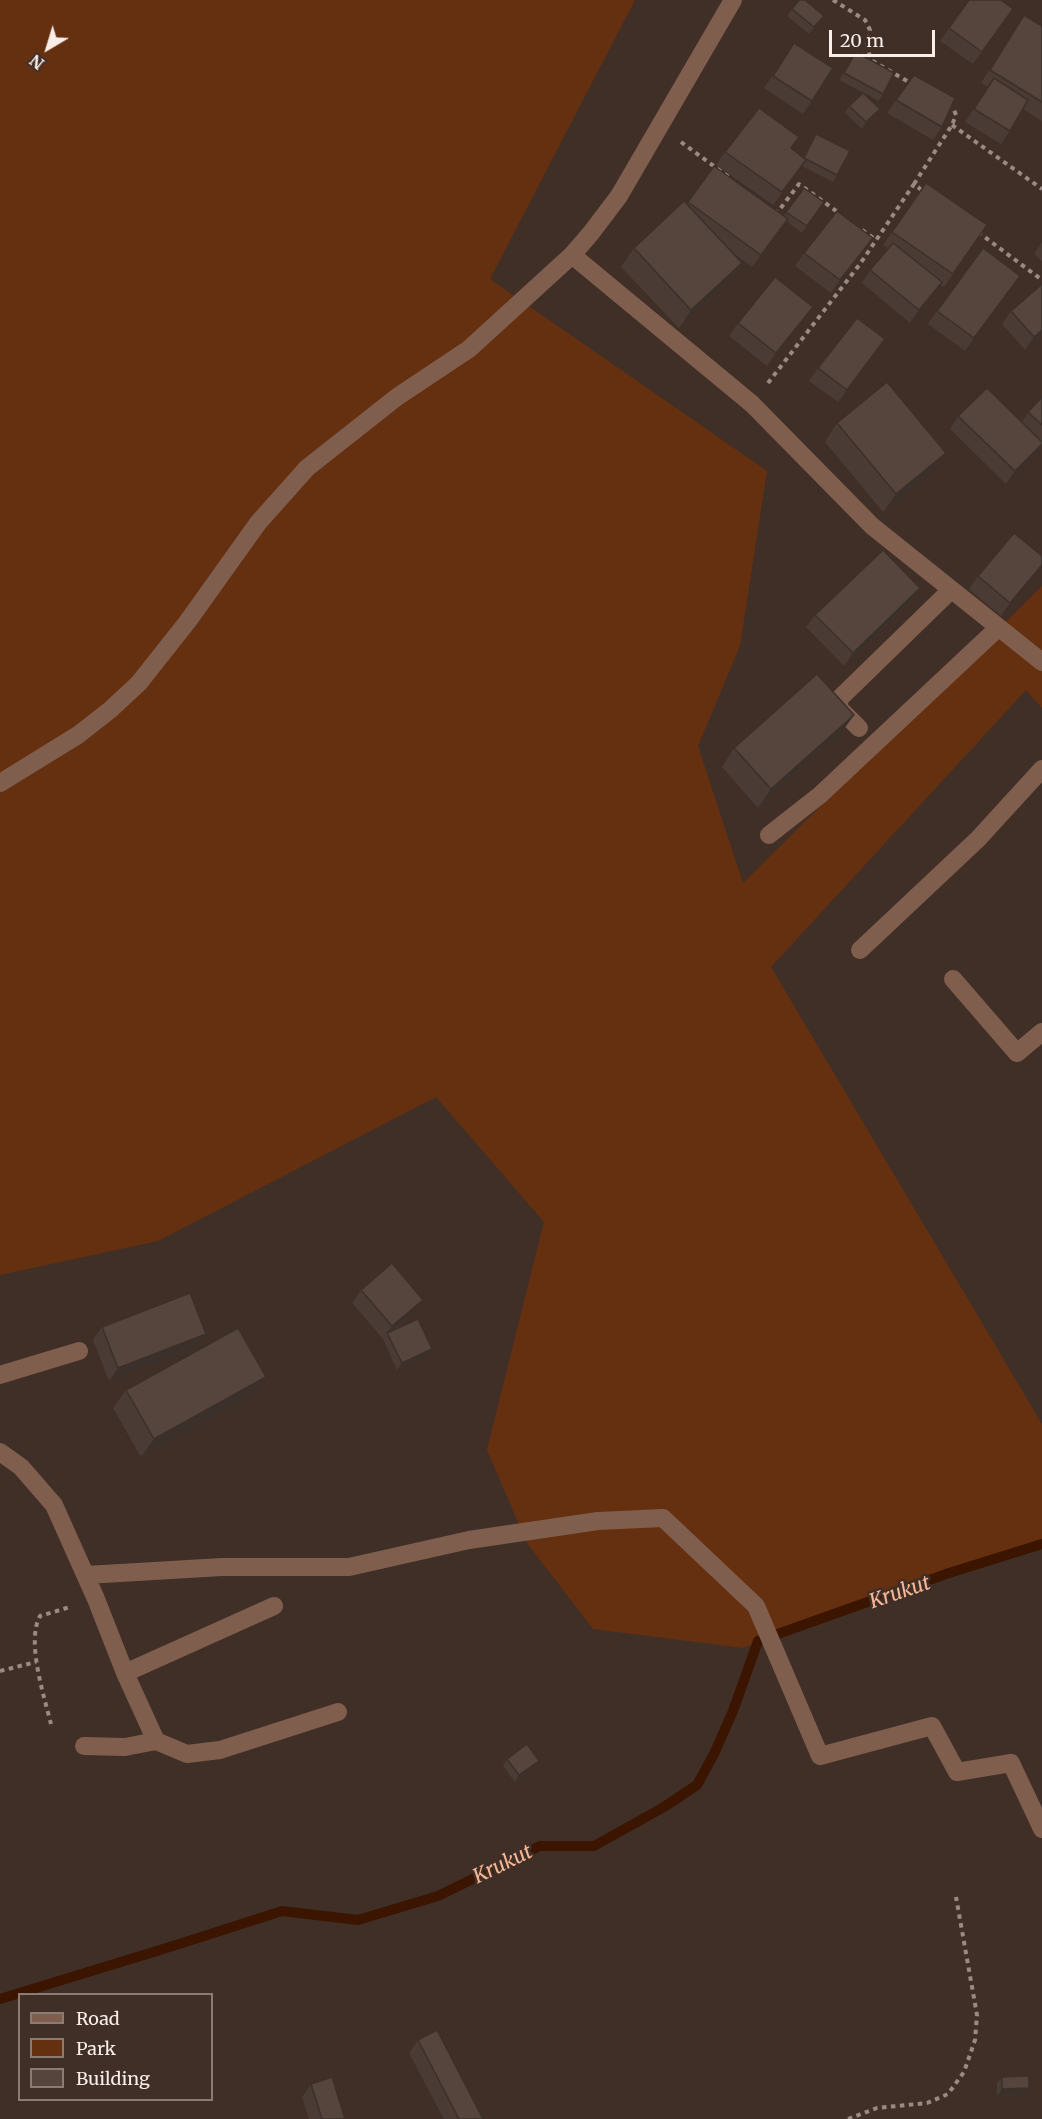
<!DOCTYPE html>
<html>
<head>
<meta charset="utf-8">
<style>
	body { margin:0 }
	#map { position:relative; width:1042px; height:2119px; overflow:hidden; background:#402f27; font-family:Merriweather,serif }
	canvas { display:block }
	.legend { position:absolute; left:18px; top:1993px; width:195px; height:108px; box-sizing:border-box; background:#402f27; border:2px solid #8a7b75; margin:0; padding:8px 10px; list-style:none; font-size:18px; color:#f9eee9 }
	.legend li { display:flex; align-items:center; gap:12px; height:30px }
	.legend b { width:30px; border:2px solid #8a7b75 }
	.north { position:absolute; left:18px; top:18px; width:60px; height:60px; -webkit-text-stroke:4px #402f27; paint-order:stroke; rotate:218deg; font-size:16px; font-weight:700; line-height:24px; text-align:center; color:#f9eee9 }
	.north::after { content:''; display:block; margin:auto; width:21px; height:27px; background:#f9eee9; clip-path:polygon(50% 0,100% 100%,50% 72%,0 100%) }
	.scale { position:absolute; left:829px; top:30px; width:106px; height:27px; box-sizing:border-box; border:3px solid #f9eee9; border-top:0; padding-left:8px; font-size:18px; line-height:21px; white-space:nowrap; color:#f9eee9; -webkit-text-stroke:4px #402f27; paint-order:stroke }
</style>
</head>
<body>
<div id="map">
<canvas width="1042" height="2119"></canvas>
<ul class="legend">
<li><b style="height:8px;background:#805e4d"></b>Road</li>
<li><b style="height:16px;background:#653010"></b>Park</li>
<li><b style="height:16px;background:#56453c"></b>Building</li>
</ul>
<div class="north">N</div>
<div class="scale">20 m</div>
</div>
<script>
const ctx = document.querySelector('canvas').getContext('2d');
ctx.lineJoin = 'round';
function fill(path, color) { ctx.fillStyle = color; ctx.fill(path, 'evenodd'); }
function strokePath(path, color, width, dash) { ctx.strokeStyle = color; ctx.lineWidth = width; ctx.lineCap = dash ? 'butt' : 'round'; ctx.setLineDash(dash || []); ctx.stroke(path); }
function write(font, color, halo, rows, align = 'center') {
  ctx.font = font + ' Merriweather,serif'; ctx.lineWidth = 5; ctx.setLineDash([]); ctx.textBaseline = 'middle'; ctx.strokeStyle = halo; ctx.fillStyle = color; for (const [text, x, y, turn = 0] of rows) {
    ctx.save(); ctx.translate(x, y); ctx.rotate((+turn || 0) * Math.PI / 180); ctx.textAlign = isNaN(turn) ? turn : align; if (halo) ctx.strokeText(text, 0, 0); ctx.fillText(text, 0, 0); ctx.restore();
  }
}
fill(new Path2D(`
	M0,0H635L490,279L767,471L740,646L698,746L743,883L1042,586V708L1026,690L771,967L1042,1424V1545L1002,1552L743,1648L593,1629L527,1543L487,1450L544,1222L436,1097L158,1241L0,1275Z`), '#653010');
strokePath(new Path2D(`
	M0,1999L173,1946L282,1911L358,1920L438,1896L540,1846H594L664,1807L697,1785L714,1754L733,1711L758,1641L949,1573L1042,1544`), '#3b1500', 10);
strokePath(new Path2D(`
	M833,0L865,20L870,30L867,46L871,60L912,84
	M952,125L1042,189
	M681,142L730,178
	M914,184L952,125L956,115L954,110L946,105
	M775,211L777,213L799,184L839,213
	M862,230L876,240
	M978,232L1042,280
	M768,383L860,264L914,184L924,192
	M0,1671L36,1662
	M51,1724C44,1696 26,1641 40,1616L70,1607
	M848,2119L877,2108L927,2103L948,2094L964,2072L975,2040L977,2015L956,1897`), '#998a84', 4, [4.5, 4.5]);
strokePath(new Path2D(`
	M572,255L752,404L872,526L1042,662
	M859,728L839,708V699L951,590
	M0,783L78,735L110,710L139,683L188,621L258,523L307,468L397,397L469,349L572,255L591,233L619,196L733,0
	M769,835L820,795L998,628
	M860,950L978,839L1042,769
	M953,979L1017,1053L1042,1032
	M0,1375L79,1351
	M0,1452L21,1467L54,1505L96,1599L125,1673L156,1741L187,1754L220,1750L338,1712
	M86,1575L222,1567H349L469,1540L598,1521L663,1518L756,1606L820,1756L932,1726L957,1772L1011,1763L1042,1829
	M125,1673L274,1606
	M84,1746L125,1747L156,1741`), '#805e4d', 18);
fill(new Path2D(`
	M799,0L824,16L809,34L787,16Z
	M969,0L1013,9L973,64L940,41Z
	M1024,15L1042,26V121L1023,109L1010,131L1001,144L965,122L988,87L981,83Z
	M794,43L812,101L803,114L764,88Z
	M856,52L883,94L879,101L839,80Z
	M914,75L942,127L933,140L887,113Z
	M849,106L880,109L875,115L862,129L845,113Z
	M816,134L837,175L833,182L802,166L773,205L716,165L725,152L791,148L803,157L812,141Z
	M714,166L783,216L804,188L824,202L802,233L786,221L752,267L733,253L742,263L729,281L679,328L621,267L634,248L687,204Z
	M926,183L987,225L944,287L940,285L933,295L910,323L862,283L870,270L888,248L883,245Z
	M1042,242V261L1034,254Z
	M864,251L831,293L795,266L804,253Z
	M1042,284V335L1025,350L1002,324L1011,311Z
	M1011,288L965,351L928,324L937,311Z
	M804,320L767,366L729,336L738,323Z
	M885,339L838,402L809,381L818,368Z
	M1042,397V446L1041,445L1034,456L1006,484L950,429L958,416L1022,422L1028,412Z
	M837,423L933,472L883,512L825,442Z
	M1042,556V566L1001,616L969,589L978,576Z
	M920,588L911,601L844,666L806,627L815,615Z
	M854,715L841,733L758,808L722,767L734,748Z
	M361,1290L414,1312L394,1330L428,1356L397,1370L383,1339L352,1303Z
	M102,1327L206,1334L197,1347L109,1381L93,1340Z
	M126,1390L253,1396L141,1457L113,1408Z
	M507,1759L534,1767L515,1782L503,1766Z
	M418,2040L483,2119H444L409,2053Z
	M1002,2077L1025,2095L997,2096V2083Z
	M311,2084L345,2119H309L302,2097Z`), '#4a3b34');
fill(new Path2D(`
	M880,109L875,115L862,129L866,122Z
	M873,238L864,251L831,293L840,280Z
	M742,263L729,281L679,328L691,310Z
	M942,282L933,295L910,323L919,310Z
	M813,307L804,320L767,366L776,353Z
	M1042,330V335L1025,350L1034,337Z
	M1042,444L1034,456L1006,484L1015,471Z
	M946,453L933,472L883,512L896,494Z
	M1042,565L1037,573L1001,616L1010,603Z
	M920,588L911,601L844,666L853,653Z
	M854,715L841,733L758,808L771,789Z
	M423,1300L414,1312L388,1334L387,1333L392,1326Z
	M206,1334L197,1347L109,1381L118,1368Z
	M432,1349L428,1356L397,1370L402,1363Z
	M266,1377L253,1396L141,1457L154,1439Z
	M539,1761L534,1767L515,1782L519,1775Z
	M1029,2088L1025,2095L997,2096L1002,2089Z`), '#3c302a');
const building = new Path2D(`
	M799,0H805L824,16L814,27L792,9Z
	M969,0H1001L1013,9L982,52L949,28Z
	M1024,15L1042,26V102L990,70Z
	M794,43L833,68L812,101L773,76Z
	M856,52L894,73L883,94L844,73Z
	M914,75L955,98L942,127L896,100Z
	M994,78L1028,100L1010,131L974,109Z
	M863,93L880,109L866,122L849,106Z
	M759,108L799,137L791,148L806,160L782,192L725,152Z
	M816,134L850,151L837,175L804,158Z
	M714,166L788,219L761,255L688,202Z
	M926,183L987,225L953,274L892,232Z
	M804,188L824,202L807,226L786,212Z
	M684,201L742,263L691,310L634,248Z
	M837,211L873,238L840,280L804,253Z
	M893,243L942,282L919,310L870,270Z
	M983,248L1020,276L974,338L937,311Z
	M775,277L813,307L776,353L738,323Z
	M1042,284V330L1034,337L1011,311Z
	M857,318L885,339L847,390L818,368Z
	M887,382L946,453L896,494L837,423Z
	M987,388L1042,442V444L1015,471L958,416Z
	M1042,397V425L1028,412Z
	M1014,533L1042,556V565L1010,603L978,576Z
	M883,550L920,588L853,653L815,615Z
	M817,674L854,715L771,789L734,748Z
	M392,1263L423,1300L392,1326L361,1290Z
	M190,1293L206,1334L118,1368L102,1327Z
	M418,1319L432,1349L402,1363L387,1333Z
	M238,1328L266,1377L154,1439L126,1390Z
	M527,1744L539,1761L519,1775L507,1759Z
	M437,2030L483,2119H459L418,2040Z
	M1029,2076V2088L1002,2089V2077Z
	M332,2077L345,2119H322L311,2084Z`);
fill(building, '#56453c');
strokePath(building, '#3c302a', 1.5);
write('italic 20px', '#f8b897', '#402f27', [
	["Krukut",900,1593,-19],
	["Krukut",503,1865,-26]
]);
</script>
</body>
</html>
